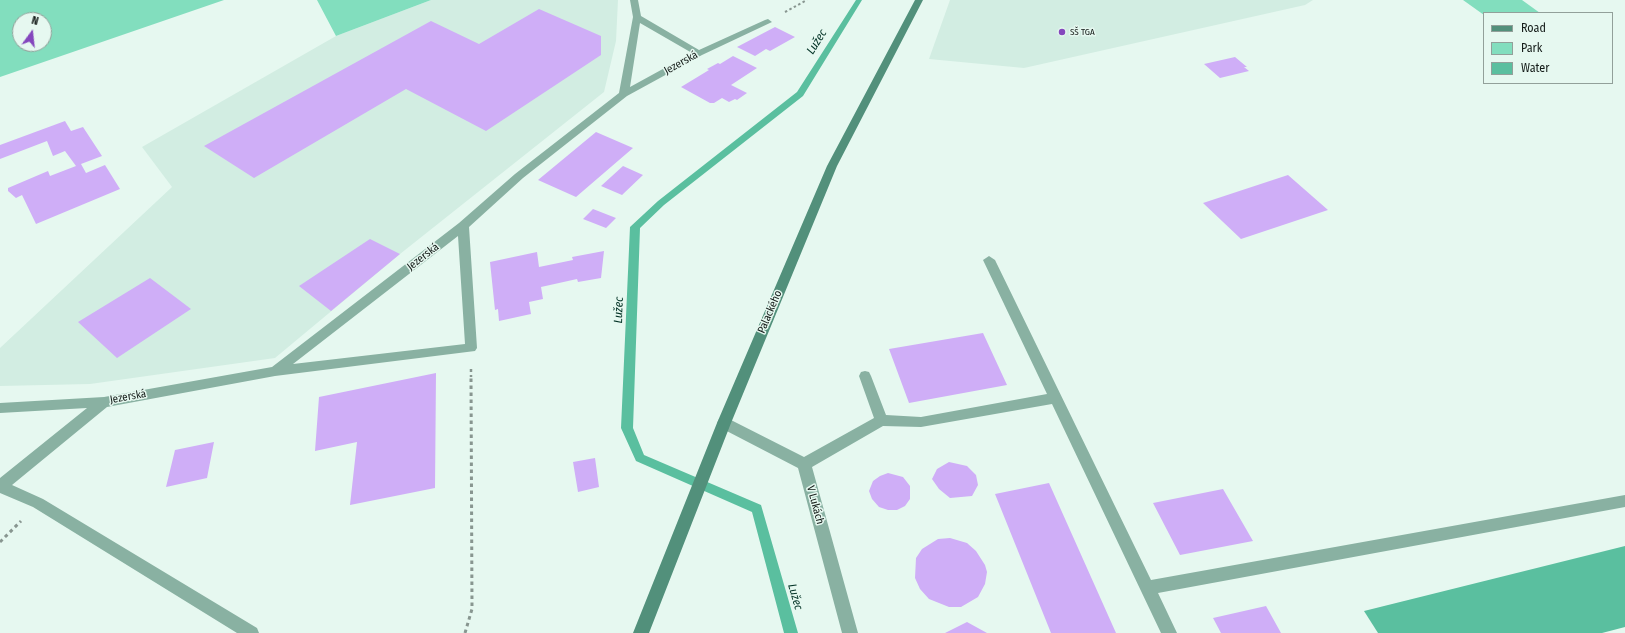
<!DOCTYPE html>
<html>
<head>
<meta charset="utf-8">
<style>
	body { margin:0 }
	#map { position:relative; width:1625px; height:633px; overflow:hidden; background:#e6f8f0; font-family:"Fira Sans Condensed",sans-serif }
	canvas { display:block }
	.legend { position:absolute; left:1483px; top:12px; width:130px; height:72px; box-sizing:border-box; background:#e6f8f0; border:1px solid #92a09a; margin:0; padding:5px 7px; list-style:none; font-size:12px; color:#141b18 }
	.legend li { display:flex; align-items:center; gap:8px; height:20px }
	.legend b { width:20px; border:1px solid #92a09a }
	.north { position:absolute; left:12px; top:12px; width:40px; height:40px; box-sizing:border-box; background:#e6f8f0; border:1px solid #92a09a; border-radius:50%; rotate:15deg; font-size:11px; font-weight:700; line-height:16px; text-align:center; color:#141b18 }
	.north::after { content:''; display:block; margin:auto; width:14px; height:18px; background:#8447bd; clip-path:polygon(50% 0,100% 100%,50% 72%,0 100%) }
</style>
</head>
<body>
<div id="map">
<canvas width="1625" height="633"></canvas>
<ul class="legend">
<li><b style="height:5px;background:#52907b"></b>Road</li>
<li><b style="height:11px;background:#82debe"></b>Park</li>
<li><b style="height:11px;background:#5abf9f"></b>Water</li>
</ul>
<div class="north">N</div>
</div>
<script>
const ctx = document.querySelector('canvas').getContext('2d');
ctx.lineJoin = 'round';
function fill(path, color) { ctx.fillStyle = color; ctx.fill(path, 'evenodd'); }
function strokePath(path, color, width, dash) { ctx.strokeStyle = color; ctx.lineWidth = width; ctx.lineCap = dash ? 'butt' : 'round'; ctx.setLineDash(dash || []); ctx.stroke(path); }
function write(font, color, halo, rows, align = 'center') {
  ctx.font = font + ' "Fira Sans Condensed",sans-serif'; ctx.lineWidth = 3; ctx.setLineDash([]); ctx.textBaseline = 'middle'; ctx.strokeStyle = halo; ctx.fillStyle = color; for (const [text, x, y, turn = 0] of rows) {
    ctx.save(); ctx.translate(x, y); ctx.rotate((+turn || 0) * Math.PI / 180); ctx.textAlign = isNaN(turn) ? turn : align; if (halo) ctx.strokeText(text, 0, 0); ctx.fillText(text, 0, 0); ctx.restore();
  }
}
fill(new Path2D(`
	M431,0H618L616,41L604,92L400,254L275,358L90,384L0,386V348L172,187L142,147L336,36Z
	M950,0H1313L1305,5L1024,68L929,59Z`), '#d2ede2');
fill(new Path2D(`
	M0,0H224L0,77ZM20,20H44V44H20Z
	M317,0H431L336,36Z
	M1463,0H1522L1540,13H1484V15Z`), '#82debe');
fill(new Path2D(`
	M1625,546V627L1602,633H1378L1364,611Z`), '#5abf9f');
fill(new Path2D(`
	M856,0H862L803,96L664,205L640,228L633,428L644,455L761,505L798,633H784L752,512L636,461L621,428L630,227L658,201L797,92Z`), '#5abf9f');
fill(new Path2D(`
	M539,9L601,36V55L486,131L406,89L254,178L204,146L431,21L479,44Z
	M775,27L795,37L770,51L766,49L755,56L737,47Z
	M733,56L757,68L731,85L747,93L737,100L735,99L729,102L722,98L714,103H710L681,87L709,70L707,69L718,63L720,64Z
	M1235,57L1247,67H1244L1249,71L1220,78L1204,64Z
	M65,121L71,131L83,127L102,156L81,164L86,173L105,165L120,189L36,224L22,195L16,198L8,191V188L48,171L50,176L76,166L65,151L53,156L47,141L0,159V145Z
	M596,132L633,148L576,197L538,180Z
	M623,166L643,175L622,195L601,186Z
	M1288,175L1328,210L1241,239L1203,203Z
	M593,209L616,218L606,228L583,219Z
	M370,239L400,254L331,311L299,286Z
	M604,251L601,278L578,282L577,279L541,287L543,299L529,302L531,314L499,321L498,309L495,310L490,262L537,252L539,267L573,260L572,257Z
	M150,278L191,309L117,358L78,322Z
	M983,333L1007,385L909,403L889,349Z
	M436,373L435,488L350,505L357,442L315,451L319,397Z
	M214,442L207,478L166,487L175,450Z
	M595,458L599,487L578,492L573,462Z
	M949,462L967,466L976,475L978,485L972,496L950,498L939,489L932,479L937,469Z
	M888,473L903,477L910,486V499L905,506L897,510H888L879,507L872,499L869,491L873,481L880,476Z
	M1049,483L1116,633H1051L995,494Z
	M1223,489L1253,541L1180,555L1153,503Z
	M950,538L967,543L976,551L985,565L987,572L985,584L978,597L961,607H949L929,599L920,589L915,578L916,558L922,549L938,539Z
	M1266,606L1281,633H1221L1213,618Z
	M967,622L987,633H945Z`), '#cfaef7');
strokePath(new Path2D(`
	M785,12L807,0`), '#889690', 2, [2.5, 2.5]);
strokePath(new Path2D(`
	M471,369V377`), '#889690', 2.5, [3, 3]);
strokePath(new Path2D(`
	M0,542L21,521
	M465,633L472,609L471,376`), '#889690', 3, [3.5, 3.5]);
fill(new Path2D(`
	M989,256L995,260L1151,580L1625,495V507L1158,593L1177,633H1161L1052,404L921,427L883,426L812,467L858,633H842L798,468L719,427L717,423L719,419L724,417L729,419L804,457L874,418L859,376L861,372L865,371L869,372L871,376L886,415L921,417L1047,394L983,260Z`), '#89b1a2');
fill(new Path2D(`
	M630,0H638L641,16L699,50L765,20L768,19L772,22L702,55L627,96L523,178L469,227L477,348L475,351L275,376L107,407L12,485L43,499L257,628L259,633H237L33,507L0,493V478L87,408L0,413V403L104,397L272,367L459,223L515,174L619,93L633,17ZM640,23L692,53L630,87ZM458,236L465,344L293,364Z`), '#89b1a2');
fill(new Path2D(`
	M915,0H923L837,166L731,423L649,633H633L717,423L827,166Z`), '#52907b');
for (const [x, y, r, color] of [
	[1062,32,4,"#8447bd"]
]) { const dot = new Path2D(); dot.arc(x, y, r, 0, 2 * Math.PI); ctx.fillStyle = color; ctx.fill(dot); strokePath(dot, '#e6f8f0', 1.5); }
write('9px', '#141b18', '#e6f8f0', [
	["SŠ TGA",1070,32]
], 'left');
write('11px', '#141b18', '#e6f8f0', [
	["Jezerská",681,63,-29],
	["Jezerská",423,257,-38],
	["Palackého",770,312,-67],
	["Jezerská",128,397,-10],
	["V Lukách",815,505,75]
]);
write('italic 12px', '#023225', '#e6f8f0', [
	["Lužec",817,42,-58],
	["Lužec",619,310,-88],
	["Lužec",795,597,74]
]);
</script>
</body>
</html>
